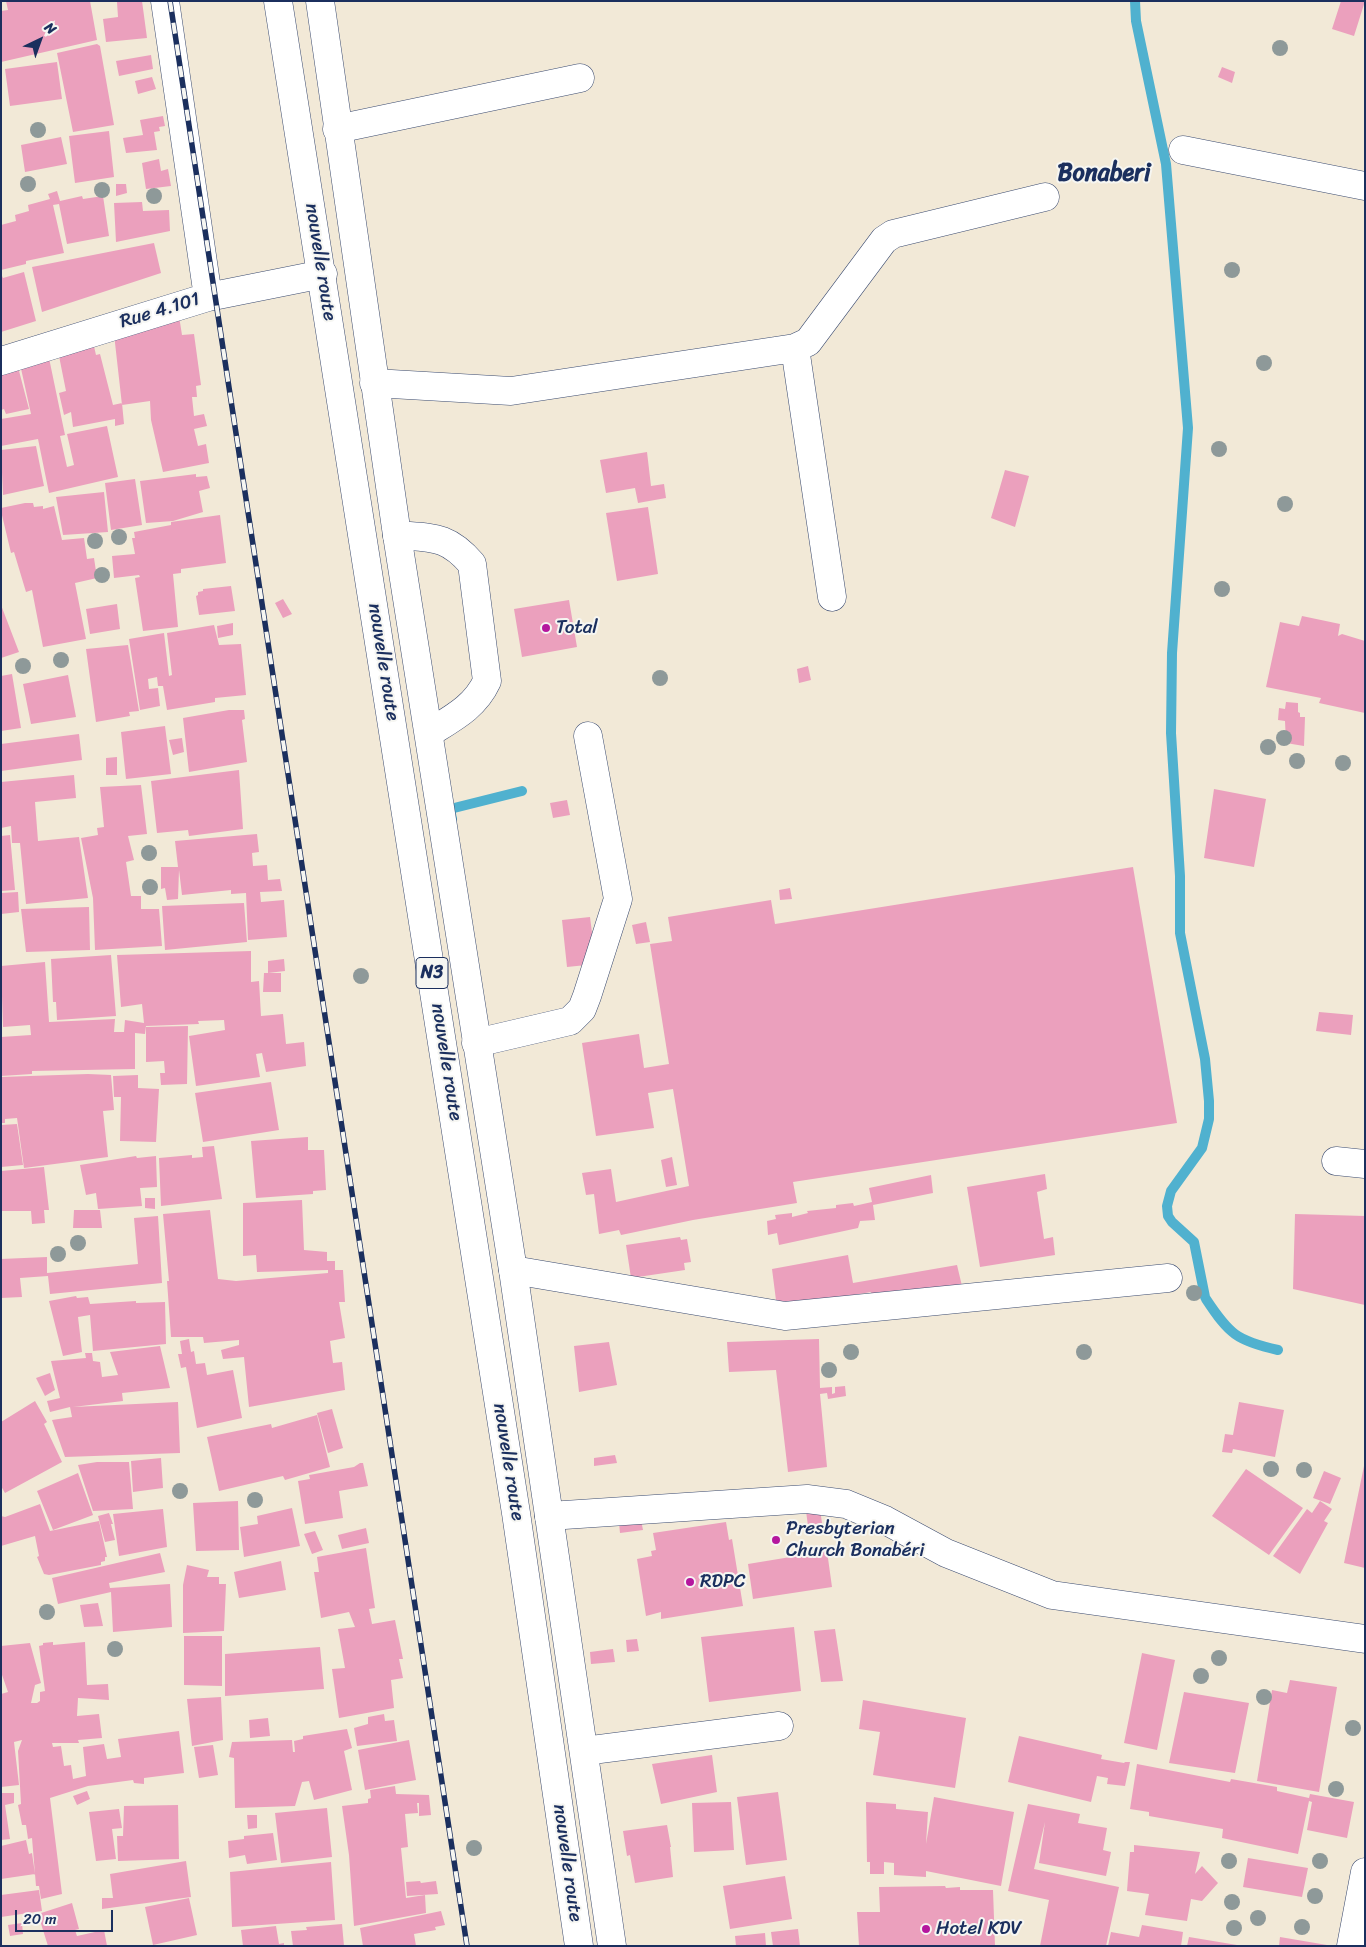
<!DOCTYPE html>
<html>
<head>
<meta charset="utf-8">
<style>
	body { margin:0 }
	#map { position:relative; width:1366px; height:1947px; overflow:hidden; background:#f2e9d7; font-family:Sriracha,sans-serif }
	canvas { display:block }
	.frame { position:absolute; inset:0; border:2px solid #1b2f5e; pointer-events:none }
	.north { position:absolute; left:15px; top:15px; width:50px; height:50px; -webkit-text-stroke:4px #f6f6f2; paint-order:stroke; rotate:42deg; font-size:14px; font-weight:700; line-height:20px; text-align:center; color:#1b2f5e }
	.north::after { content:''; display:block; margin:auto; width:18px; height:22px; background:#1b2f5e; clip-path:polygon(50% 0,100% 100%,50% 72%,0 100%) }
	.scale { position:absolute; left:15px; top:1910px; width:98px; height:22px; box-sizing:border-box; border:2px solid #1b2f5e; border-top:0; padding-left:6px; font-size:15px; line-height:18px; white-space:nowrap; color:#1b2f5e; -webkit-text-stroke:4px #f6f6f2; paint-order:stroke }
</style>
</head>
<body>
<div id="map">
<canvas width="1366" height="1947"></canvas>
<div class="frame"></div>
<div class="north">N</div>
<div class="scale">20 m</div>
</div>
<script>
const ctx = document.querySelector('canvas').getContext('2d');
ctx.lineJoin = 'round';
function strokePath(path, color, width, dash) { ctx.strokeStyle = color; ctx.lineWidth = width; ctx.lineCap = dash ? 'butt' : 'round'; ctx.setLineDash(dash || []); ctx.stroke(path); }
function fill(path, color) { ctx.fillStyle = color; ctx.fill(path, 'evenodd'); }
function write(font, color, halo, rows, align = 'center') {
  ctx.font = font + ' Sriracha,sans-serif'; ctx.lineWidth = 4; ctx.setLineDash([]); ctx.textBaseline = 'middle'; ctx.strokeStyle = halo; ctx.fillStyle = color; for (const [text, x, y, turn = 0] of rows) {
    ctx.save(); ctx.translate(x, y); ctx.rotate((+turn || 0) * Math.PI / 180); ctx.textAlign = isNaN(turn) ? turn : align; if (halo) ctx.strokeText(text, 0, 0); ctx.fillText(text, 0, 0); ctx.restore();
  }
}
strokePath(new Path2D(`
	M1135,1L1136,21L1166,164L1188,428L1172,653L1171,733L1180,876V933L1205,1059L1209,1101V1119L1202,1148L1171,1191L1167,1206L1168,1216L1172,1222L1194,1242L1205,1297
	M452,819L450,809L522,791
	M1206,1299C1229,1334 1237,1341 1278,1350`), '#50b1cf', 10);
fill(new Path2D(`
	M6,1H90L97,40L1,62V11L8,10Z
	M122,1H142L147,38L106,42L103,19L118,17L117,2Z
	M1341,1H1365L1354,36L1332,29Z
	M97,44L100,46L114,125L73,132L57,53Z
	M151,55L153,69L119,76L116,61Z
	M57,62L62,99L10,106L5,69Z
	M1222,67L1235,72L1232,83L1218,77Z
	M152,77L156,89L138,94L135,81Z
	M163,116L165,126L159,127L160,131L154,132L157,150L126,153L123,138L143,135L140,120Z
	M109,131L114,177L75,183L69,136Z
	M61,137L67,164L25,172L21,145Z
	M159,159L161,171L168,169L171,186L146,189L142,163Z
	M116,184H126L127,193L116,196Z
	M57,191L60,201L82,196L83,199L103,196L109,236L67,244L59,204L53,205L64,253L26,261V264L1,270V225L16,221L15,215L29,211L28,205L50,199L48,194Z
	M142,202L143,211L169,210L170,231L116,242L114,203Z
	M154,243L161,273L42,312L32,267Z
	M24,272L36,321L1,332V274L3,278Z
	M179,316L182,335L194,334L201,385L196,386L197,397H192L194,416L204,414L207,426L194,429L198,446L206,444L209,463L163,472L151,420L150,401L122,405L114,334Z
	M93,342L96,355L100,354L113,405L122,403L124,424L115,426V419L73,427L71,412L64,415L59,393L66,391L58,351Z
	M49,358L65,435L60,436L67,467L74,465L67,434L107,426L118,477L49,493L38,439L1,446V419L31,414L20,364Z
	M18,367L29,409L6,414L4,409L1,410V372Z
	M36,446L44,486L3,495L1,450Z
	M647,452L651,486L664,484L666,498L638,503L635,488L606,493L600,460Z
	M1005,470L1029,476L1015,527L991,518Z
	M196,474V477L207,476L210,488L199,491L203,512L173,521L146,523L140,481Z
	M135,479L142,525L111,530L105,483Z
	M104,492L108,532L63,535L56,497Z
	M25,503H33L34,507L43,506V509L54,506L62,540L84,538L87,559L94,558L97,578L75,583L86,639L43,647L32,590L26,592L14,552L11,553L1,511V508Z
	M648,507L658,574L617,581L606,513Z
	M220,515L226,563L181,569V573L173,574L178,627L143,631L135,578L140,577L139,575L114,578L112,556L135,554L132,538H135L134,532L171,525V522Z
	M231,586L235,611L199,615L196,596L198,595V592L203,591V589Z
	M283,599L292,614L283,618L275,603Z
	M569,600L577,647L522,657L514,609Z
	M117,604L120,629L90,634L86,609Z
	M1,605L19,652L1,658Z
	M1302,616L1340,624L1338,636L1342,634L1365,641V713L1319,703L1321,698L1266,687L1280,622L1299,626Z
	M233,623V635L218,638L217,626Z
	M214,625L219,645L241,644L246,695L215,698V702L167,710L163,686H158L157,677L148,679L149,689L158,688L160,706L140,710L129,639L164,633L169,676L172,675L167,633Z
	M128,645L139,711L129,712L130,716L96,722L86,649Z
	M808,666L811,680L799,683L797,669Z
	M12,674L21,728L1,731V676Z
	M68,675L76,717L31,724L23,684Z
	M1286,702L1298,703V712L1300,713V717H1305L1304,746L1286,743L1285,721L1278,720L1279,708L1285,709Z
	M229,710H244L245,719L242,720L247,762L189,772L183,718Z
	M165,726L171,774L126,779L121,732Z
	M79,734L82,760L1,771V744Z
	M182,738L184,752L173,755L169,740Z
	M117,757V775H106V758Z
	M239,770L243,829L189,836L188,830L157,833L151,781Z
	M74,775L76,798L35,802L38,841L79,837L88,898L26,904L20,843H12L11,826L1,828V782Z
	M141,785L147,834L128,836L134,860L126,862L131,896H141V909H159L162,946L95,950L93,898L81,838L98,835L97,828L104,827L100,787Z
	M1214,789L1266,799L1254,867L1204,858Z
	M567,800L570,815L553,818L550,803Z
	M257,834L259,852L252,853L253,866L267,865L268,880L280,879L282,891L260,892L261,902L284,900L287,937L248,940L246,893L231,894V890L182,895L179,870L178,899L167,900L165,888L161,889V867H178L175,841Z
	M10,835L15,890L1,891V836Z
	M1133,867L1177,1123L793,1182L797,1203L693,1220L621,1235L619,1230L599,1234L594,1194L586,1195L582,1173L611,1169L616,1202L689,1186L673,1089L648,1093L654,1128L596,1136L582,1043L639,1034L644,1068L669,1064L650,944L672,941L668,917L771,900L775,924Z
	M790,888L792,899L780,900L779,890Z
	M18,892L19,912L1,914V893Z
	M244,903L247,942L165,950L162,906Z
	M89,907L90,950L26,952L21,909Z
	M590,917L596,964L567,967L562,920Z
	M646,922L650,942L636,944L632,925Z
	M251,951V982L259,981L261,1016L283,1014L286,1044L304,1042L306,1066L266,1072L262,1053L256,1054L260,1077L196,1086L189,1036L225,1030L224,1020L198,1021L199,1024L146,1026L145,1034L135,1033V1069L32,1071V1074L1,1076V1037L31,1035L30,1025L3,1027L1,966L45,962L49,1022L115,1019L114,1032H124L125,1020L144,1023L142,1004L121,1007L117,955Z
	M111,955L116,1016L57,1020L56,1002H53L51,959Z
	M284,959L285,971L268,973V961Z
	M264,973H281V992H263Z
	M1319,1012L1353,1015L1351,1035L1316,1031Z
	M188,1026L187,1084L161,1085L160,1073H165L164,1061L146,1062V1027Z
	M88,1074L111,1075L114,1110L103,1111L108,1157L24,1168L17,1118L5,1119V1123H1V1077Z
	M138,1075V1088L159,1089L156,1142L120,1141L121,1097H114L113,1076Z
	M271,1082L279,1130L203,1142L195,1093Z
	M17,1124L23,1165L1,1167V1125Z
	M308,1137V1150H324L326,1190L313,1191V1194L256,1198L251,1141Z
	M214,1146L222,1199L161,1206L159,1158L192,1155V1158L203,1157L202,1147Z
	M136,1156L137,1158L156,1156L157,1187L140,1188L142,1206L98,1209L96,1193L86,1195L80,1165Z
	M672,1157L677,1185L666,1187L661,1160Z
	M44,1167L49,1210H44L45,1223L32,1224L31,1211H1V1171Z
	M1045,1174L1047,1189L1037,1192L1044,1239L1053,1237L1055,1255L980,1267L967,1187Z
	M931,1175L933,1193L873,1205L875,1220L860,1221L858,1228L779,1245L777,1233L768,1235L767,1221L776,1219L775,1215L792,1213V1217L808,1213L807,1211L836,1208V1205L853,1203L854,1206L872,1202L869,1188Z
	M145,1198H155V1209L145,1208Z
	M302,1200L304,1250L327,1252V1261H335V1270H343L345,1302H339L345,1338L330,1341L333,1363L342,1362L345,1390L249,1407L244,1357L223,1359L221,1350L239,1345V1340L204,1343L203,1337H171L167,1281H169L163,1214L210,1210L218,1279L236,1281L328,1273V1270L257,1272L256,1255L243,1256V1203Z
	M74,1210H100L102,1228H73Z
	M1295,1214L1365,1216V1305L1293,1289Z
	M158,1216L162,1283L50,1294L48,1276L20,1278L22,1297L1,1298V1259L47,1257V1273L138,1264L134,1218Z
	M680,1237L681,1240L687,1239L691,1262L684,1263L685,1270L631,1278L626,1245Z
	M848,1255L853,1283L957,1265L962,1286L873,1302L871,1292L777,1308L772,1269Z
	M76,1296L77,1298L88,1297L90,1304L136,1301V1303L165,1302L166,1344L93,1351L90,1315L78,1317L82,1352L63,1356L49,1301Z
	M189,1339L191,1352L194,1351L196,1364L205,1363L207,1375L233,1370L242,1418L197,1428L186,1367L181,1368L178,1354H182L180,1341Z
	M819,1339L820,1388L832,1387V1394L835,1393V1387L845,1386L846,1396L828,1399L827,1393L820,1394L827,1467L788,1472L776,1370L729,1372L727,1342Z
	M609,1342L617,1385L579,1392L574,1346Z
	M160,1346L170,1388L122,1393L123,1401L73,1407L178,1402L180,1453L65,1457L52,1420L72,1417L70,1407L50,1412L47,1401L60,1398L51,1361L86,1358L85,1353H92L93,1361L100,1362L102,1377L118,1375L110,1352Z
	M50,1373L55,1390L45,1396L36,1378Z
	M35,1401L47,1422L44,1424L62,1462L5,1493L1,1486V1422Z
	M1239,1402L1284,1410L1275,1457L1233,1449L1232,1453L1222,1452L1225,1434L1233,1435Z
	M332,1409L343,1448L328,1453L317,1413Z
	M317,1415L330,1467L285,1480L283,1476L219,1491L207,1437L271,1424L272,1428Z
	M615,1455L617,1463L594,1466V1458Z
	M161,1458L163,1488L133,1492L131,1461Z
	M97,1462H129L133,1509L93,1511L78,1465Z
	M360,1463H363L368,1486L339,1491L343,1518L305,1524L298,1481L310,1479L309,1475L354,1467Z
	M1364,1466H1365V1568L1344,1563Z
	M1246,1469L1303,1508L1269,1555L1212,1516Z
	M1324,1471L1341,1478L1330,1504L1313,1498Z
	M78,1473L93,1515L53,1530L37,1491Z
	M238,1501L239,1550L196,1551L193,1503Z
	M1320,1501L1332,1509L1324,1521L1328,1523L1300,1574L1273,1556L1307,1509L1312,1513Z
	M40,1504L50,1531L99,1521L107,1557H105V1561L101,1562V1565L49,1575L44,1574L37,1557L39,1556L35,1536L1,1546V1516L5,1517Z
	M292,1508L300,1546L244,1557L240,1527L258,1524L257,1516Z
	M163,1509L167,1547L119,1556L113,1514Z
	M820,1509L822,1523L808,1526L806,1511Z
	M109,1513L113,1524H111L115,1540L105,1542L98,1516Z
	M641,1520L643,1530L620,1533L619,1523Z
	M726,1522L729,1540L732,1539L743,1606L661,1619V1612L646,1616L637,1559L652,1556L651,1551L656,1550L653,1533Z
	M366,1528L369,1543L342,1549L338,1535Z
	M315,1531L323,1550L312,1554L304,1534Z
	M366,1548L375,1608L369,1609L372,1624L395,1620L403,1659H399L403,1678L391,1680L394,1708L339,1718L332,1669L345,1668L338,1629L355,1627L349,1612L321,1618L314,1572H319L317,1557Z
	M827,1551L832,1587L753,1599L748,1564Z
	M160,1553L165,1572L109,1583L110,1588L170,1584L172,1627L113,1632L111,1592L58,1604L52,1578Z
	M281,1561L286,1590L239,1598L234,1572Z
	M187,1565L209,1570L207,1577H219V1584H226L224,1631L183,1633V1585Z
	M98,1603L103,1626L84,1627L80,1605Z
	M794,1627L801,1691L709,1702L701,1637Z
	M835,1629L843,1681L821,1682L814,1631Z
	M184,1636H222V1686L184,1685Z
	M637,1639L639,1651L627,1652L626,1640Z
	M53,1642V1645L85,1642L87,1685L108,1684L109,1700L78,1698L77,1716L99,1714L102,1738L78,1740L79,1743H52L53,1747L61,1746L64,1766L71,1765L73,1779L86,1776L83,1747L104,1744L107,1759L121,1757L118,1739L179,1731L184,1773L144,1778V1784L134,1783L133,1780L88,1786L50,1798L62,1894L41,1899L39,1886H36L32,1838L28,1839L26,1825H22L18,1805L21,1804L18,1751L22,1740L14,1742L19,1785L1,1787V1694L8,1692L1,1672V1646L30,1643L41,1683L35,1685L31,1703H37L40,1701V1692L45,1691L39,1646L43,1645V1643Z
	M320,1647L324,1689L225,1696V1654Z
	M613,1649L615,1662L591,1664L590,1652Z
	M1142,1653L1175,1660L1157,1750L1124,1743Z
	M1290,1680L1337,1687L1319,1792L1257,1781L1272,1690L1287,1693Z
	M1184,1692L1249,1703L1235,1773L1169,1763Z
	M221,1697L223,1740L192,1746L187,1699Z
	M863,1700L966,1718L955,1788L873,1775L880,1732L859,1729Z
	M384,1714L385,1721L394,1720L397,1741L357,1746L354,1728L368,1724V1717Z
	M268,1718L270,1736L250,1738L249,1720Z
	M347,1729L352,1748L344,1751L352,1790L314,1800L309,1781L302,1782L295,1806L235,1808L234,1758L229,1757L232,1742L292,1740L293,1752H295L294,1741L303,1739V1736Z
	M1019,1736L1102,1755L1101,1759L1124,1763L1125,1762H1130L1125,1786L1107,1784L1108,1778L1097,1776L1091,1802L1008,1782Z
	M409,1740L416,1780L365,1790L358,1750Z
	M213,1745L218,1775L199,1778L194,1747Z
	M712,1755L717,1792L661,1804L652,1764Z
	M1137,1764L1230,1782L1231,1779L1277,1787V1791L1309,1798L1310,1794L1354,1802L1347,1838L1307,1830L1312,1802L1309,1801L1298,1854L1222,1838L1223,1829L1149,1816V1812L1130,1809Z
	M395,1786L396,1794L429,1795L431,1815L419,1816V1803H417L418,1813L405,1814L408,1847L401,1848L406,1898L425,1895L426,1913L354,1926L349,1855L342,1806L368,1803V1799L371,1798L370,1790Z
	M87,1791L90,1799L77,1805L73,1796Z
	M778,1792L787,1860L746,1865L737,1797Z
	M1,1793H14V1803L5,1805L10,1839L1,1840Z
	M934,1797L1014,1812L1001,1886L926,1871V1877L894,1875V1863L884,1862V1874H870V1862H867L866,1802L896,1804V1809L928,1812L926,1844Z
	M731,1802L734,1850L694,1852L692,1803Z
	M1028,1804L1080,1814L1078,1823L1107,1828L1103,1850L1111,1852L1106,1876L1039,1863L1045,1822L1034,1869L1119,1887L1106,1946H1040L1049,1900L1008,1891Z
	M178,1805L179,1859L118,1861L117,1836H123L124,1806Z
	M327,1808L332,1857L281,1863L275,1813Z
	M119,1809L122,1828L112,1829L116,1859L96,1861L89,1812Z
	M247,1815H257V1828L248,1829Z
	M667,1825L671,1847H670L673,1877L635,1883L630,1855L627,1856L623,1831Z
	M273,1833L277,1860L247,1864L245,1855L229,1858L228,1841L244,1839V1836Z
	M26,1840L29,1854L32,1853L35,1874L1,1879V1846Z
	M1134,1845L1200,1852L1195,1874L1202,1866L1218,1883L1202,1901L1191,1899L1187,1921L1145,1915L1149,1894L1127,1891L1130,1852H1134Z
	M1248,1858L1308,1868L1302,1897L1243,1887Z
	M186,1861L191,1897L102,1909V1898H113L110,1874Z
	M331,1862L335,1920L232,1927L230,1872Z
	M785,1876L792,1919L730,1929L723,1886Z
	M420,1881L421,1883L436,1881L438,1894L407,1896L406,1882Z
	M945,1886L946,1888L960,1887V1890H993L995,1946H859L857,1912H880L879,1887Z
	M39,1890L42,1911L1,1917V1895Z
	M189,1898L197,1935L153,1945L145,1907Z
	M72,1903L79,1929L75,1930L77,1936L104,1930L107,1946H48L38,1914Z
	M441,1911L445,1925L435,1927L436,1930L414,1934L416,1946H363L360,1928Z
	M22,1923L23,1934L10,1936L8,1925Z
	M342,1924L344,1946H293L291,1931L307,1930L306,1927Z
	M1142,1925L1183,1932L1181,1946H1108L1111,1932L1139,1937Z
	M276,1926L279,1944L284,1943V1946H243L241,1930Z
	M798,1929L800,1946H773L771,1932Z
	M765,1933L766,1946H736L735,1936Z
	M1189,1937L1237,1945V1946H1187Z
	M1280,1937L1327,1945V1946H1279Z`), '#eba0bd');
const minor = new Path2D(`
	M165,1L208,297
	M337,129L580,78
	M1183,150L1365,186
	M795,348L832,597
	M1,361L208,297L323,274
	M374,383L511,391L795,348L808,342L884,240L893,234L1045,197
	M397,535C432,538 447,535 472,564L487,681C475,707 453,718 429,733
	M476,1043L570,1021L582,1009L587,996L618,899L588,736
	M1336,1161L1365,1164
	M513,1270L785,1316L1168,1278
	M549,1516L807,1499L846,1504L885,1520L946,1553L1052,1595L1365,1639
	M584,1751L779,1726
	M1351,1946L1365,1872`);
const highway = new Path2D(`
	M278,1L516,1513L579,1946
	M320,1L397,535L513,1270L612,1946`);
strokePath(minor, '#3b4b70', 29);
strokePath(highway, '#3b4b70', 29);
strokePath(minor, '#fff', 28);
strokePath(highway, '#fff', 28);
const rail = new Path2D(`
	M170,1L467,1946`);
strokePath(rail, '#1b2f5e', 5.5);
strokePath(rail, '#f6f6f2', 4, [11]);
ctx.fillStyle = '#8e9999';
for (const [x, y] of [
	[1280,48],
	[38,130],
	[28,184],
	[102,190],
	[154,196],
	[1232,270],
	[1264,363],
	[1219,449],
	[1285,504],
	[119,537],
	[95,541],
	[102,575],
	[1222,589],
	[61,660],
	[23,666],
	[660,678],
	[1284,738],
	[1268,747],
	[1297,761],
	[1343,763],
	[149,853],
	[150,887],
	[361,976],
	[78,1243],
	[58,1254],
	[1194,1293],
	[851,1352],
	[1084,1352],
	[829,1370],
	[1271,1469],
	[1304,1470],
	[180,1491],
	[255,1500],
	[47,1612],
	[115,1649],
	[1219,1658],
	[1201,1676],
	[1264,1697],
	[1353,1728],
	[1336,1789],
	[474,1848],
	[1229,1861],
	[1320,1861],
	[1315,1896],
	[1232,1902],
	[1258,1918],
	[1302,1927],
	[1234,1928]
]) { ctx.beginPath(); ctx.arc(x, y, 8, 0, 2 * Math.PI); ctx.fill(); }
for (const [x, y, r, color] of [
	[546,628,5,"#b5179e"],
	[776,1540,5,"#b5179e"],
	[690,1582,5,"#b5179e"],
	[926,1929,5,"#b5179e"]
]) { const dot = new Path2D(); dot.arc(x, y, r, 0, 2 * Math.PI); ctx.fillStyle = color; ctx.fill(dot); strokePath(dot, '#f6f6f2', 2); }
for (const [x, y, w] of [
	[432,973,32]
]) { const box = new Path2D(); box.roundRect(x - w / 2, y - 15.5, w, 31, 4); ctx.fillStyle = '#f6f6f2'; ctx.fill(box); strokePath(box, '#1b2f5e', 1); }
write('bold 18px', '#1b2f5e', null, [
	["N3",432,973]
]);
write('19px', '#1b2f5e', '#f6f6f2', [
	["nouvelle route",320,262,81],
	["Rue 4.101",160,311,-17],
	["nouvelle route",383,662,81],
	["nouvelle route",446,1062,81],
	["nouvelle route",508,1462,81],
	["nouvelle route",567,1863,82]
]);
write('19px', '#1b2f5e', '#f6f6f2', [
	["Total",556,628],
	["Presbyterian",786,1529],
	["Church Bonabéri",786,1551],
	["RDPC",700,1582],
	["Hotel KDV",936,1929]
], 'left');
write('bold 24px', '#1b2f5e', '#f6f6f2', [
	["Bonaberi",1104,174]
]);
</script>
</body>
</html>
